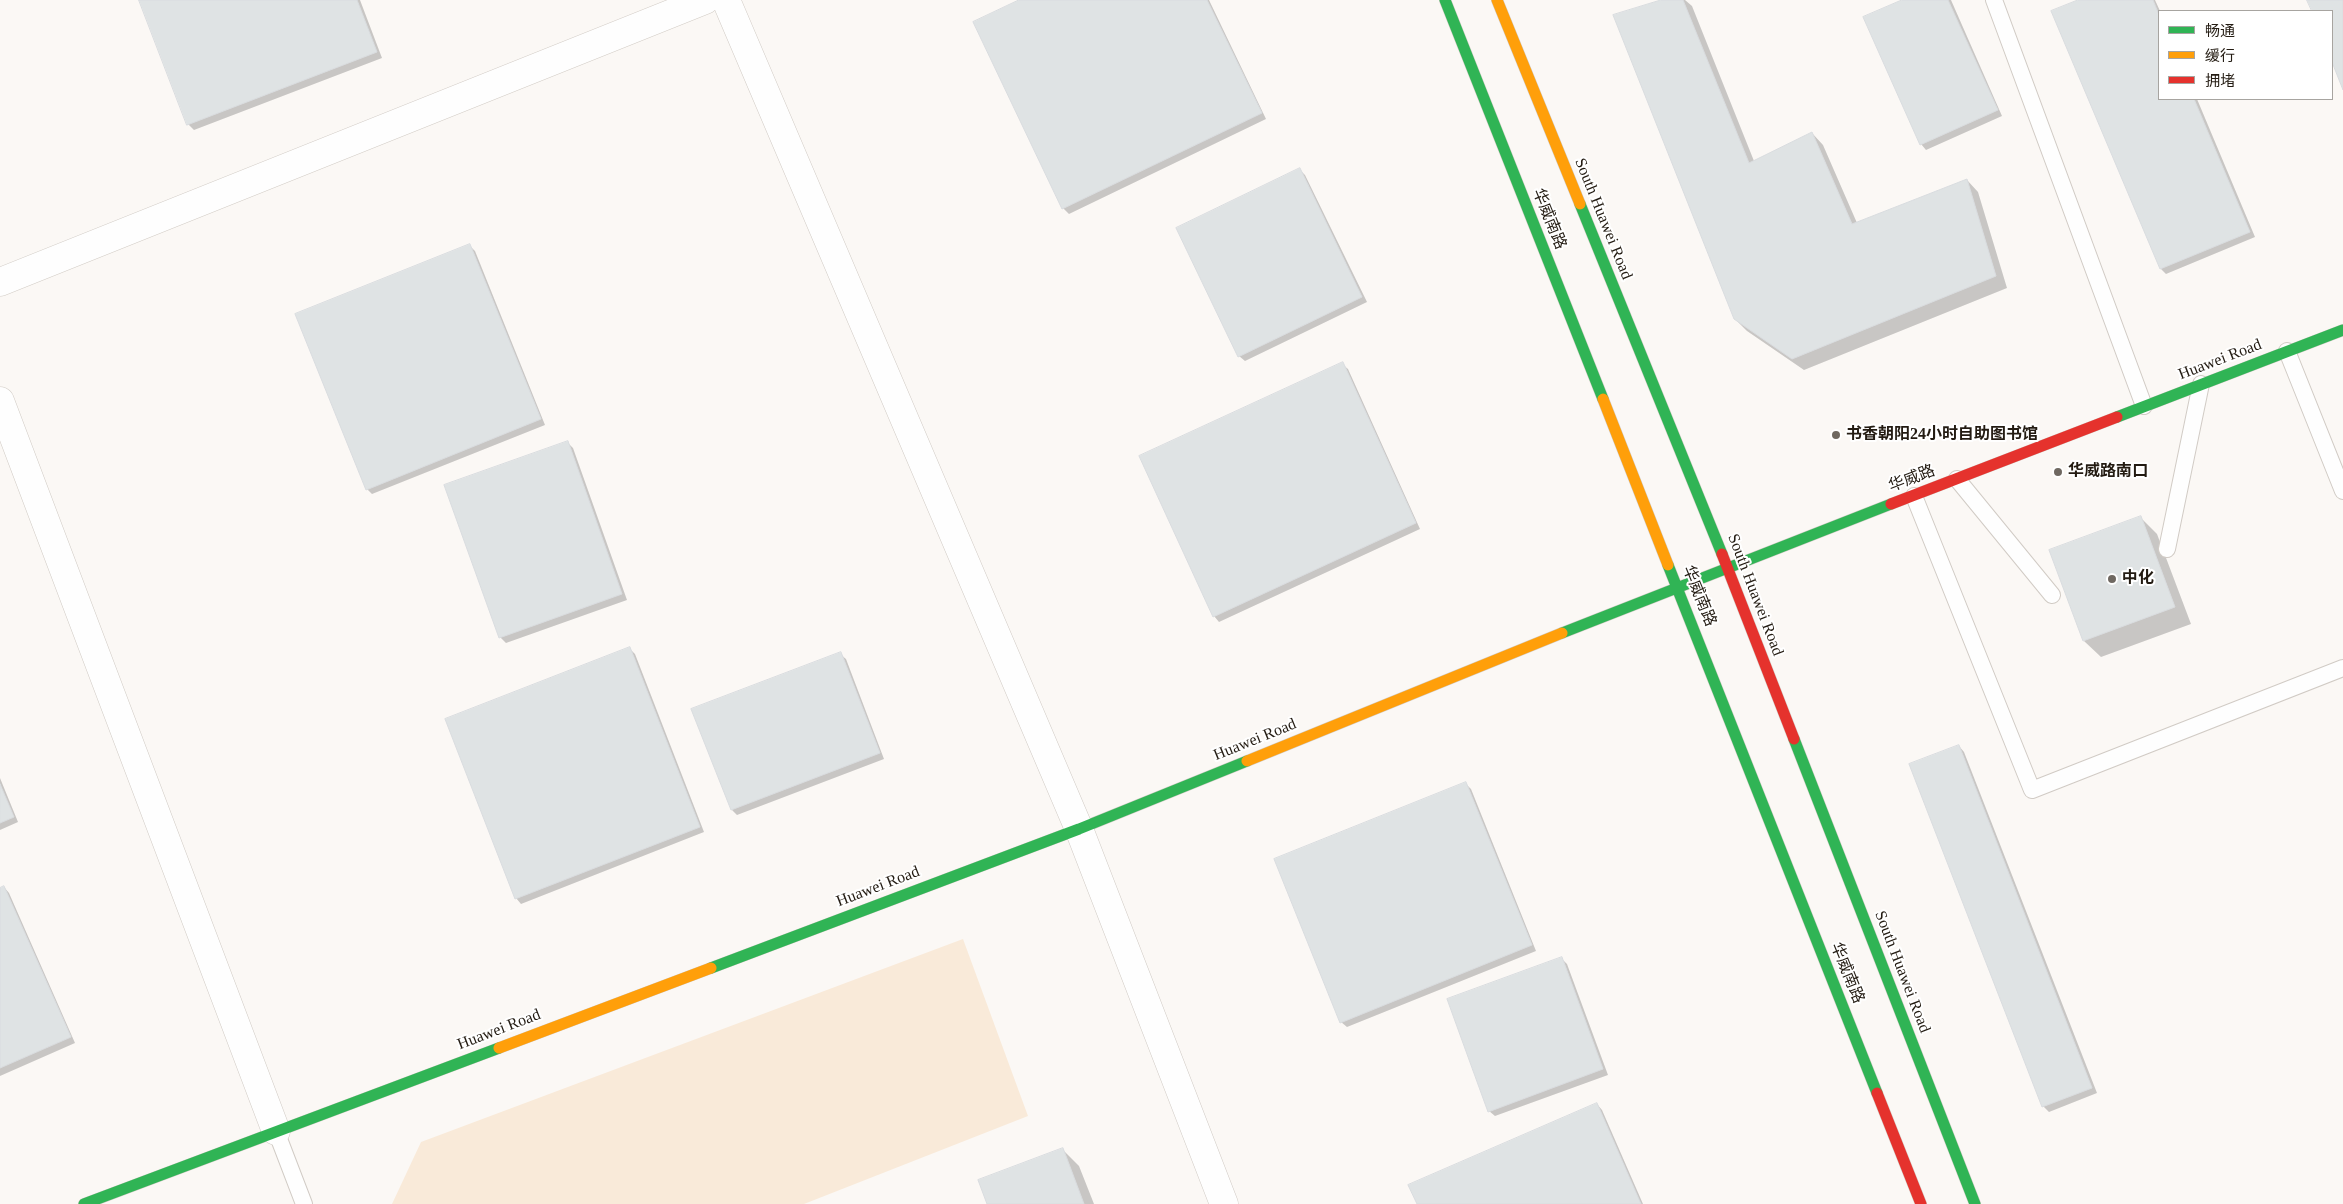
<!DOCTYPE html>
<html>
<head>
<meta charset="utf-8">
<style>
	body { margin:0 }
	#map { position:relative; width:2343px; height:1204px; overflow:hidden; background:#fbf8f5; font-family:"Times New Roman","Noto Sans SC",serif }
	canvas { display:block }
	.legend { position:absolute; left:2158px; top:10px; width:175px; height:90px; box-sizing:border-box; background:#fff; border:1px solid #a7a4a0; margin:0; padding:6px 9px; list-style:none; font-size:15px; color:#231b12 }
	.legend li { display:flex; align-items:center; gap:10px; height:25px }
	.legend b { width:25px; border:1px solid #a7a4a0 }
</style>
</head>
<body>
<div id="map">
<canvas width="2343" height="1204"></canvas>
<ul class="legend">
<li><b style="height:6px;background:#30b455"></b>畅通</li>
<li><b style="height:6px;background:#ff9f0a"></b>缓行</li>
<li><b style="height:6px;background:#e5322d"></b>拥堵</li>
</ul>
</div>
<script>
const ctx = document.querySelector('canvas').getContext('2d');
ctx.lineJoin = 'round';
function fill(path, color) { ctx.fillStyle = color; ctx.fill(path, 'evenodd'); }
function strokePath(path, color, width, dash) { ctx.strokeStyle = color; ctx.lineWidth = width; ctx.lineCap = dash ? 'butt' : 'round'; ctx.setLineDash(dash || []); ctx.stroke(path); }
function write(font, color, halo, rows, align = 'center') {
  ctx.font = font + ' "Times New Roman","Noto Sans SC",serif'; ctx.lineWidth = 4; ctx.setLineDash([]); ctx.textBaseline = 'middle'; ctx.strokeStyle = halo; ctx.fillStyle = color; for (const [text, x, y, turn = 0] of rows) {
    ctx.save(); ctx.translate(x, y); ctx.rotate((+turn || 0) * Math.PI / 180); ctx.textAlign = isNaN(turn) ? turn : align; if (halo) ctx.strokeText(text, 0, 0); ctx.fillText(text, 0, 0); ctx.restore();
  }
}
fill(new Path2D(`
	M963,939L1028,1116L804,1204H392L421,1142Z`), '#f9ead9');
fill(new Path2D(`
	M140,0H360L382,58L194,130L188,124Z
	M1022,0H1209L1266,119L1069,214L1063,208Z
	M1665,0H1685L1692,6L1754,161L1812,133L1823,145L1857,223L1967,180L1978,192L2007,288L1804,370L1747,331L1735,319Z
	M1905,0H1951L2002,116L1926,150L1921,144Z
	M2081,0H2155L2160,11L2159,99H2197L2255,237L2166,274L2161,269L2053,12Z
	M2309,0H2343V86L2332,58V11H2313Z
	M1300,170L1305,175L1367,302L1245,361L1239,356Z
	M469,245L475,251L545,425L372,494L367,489Z
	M1342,364L1348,369L1420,529L1219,622L1214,616Z
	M567,442L573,448L627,600L506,643L500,637Z
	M2140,517L2157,534L2191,624L2101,657L2084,641Z
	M630,649L635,654L704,832L521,904L516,898Z
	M840,654L846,659L884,759L737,815L732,810Z
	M1959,746L1964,752L2097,1093L2049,1112L2043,1106Z
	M0,778L18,822L0,830Z
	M1465,783L1471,789L1536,951L1347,1027L1341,1022Z
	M4,887L9,893L75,1043L0,1076V889Z
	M1561,958L1567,964L1608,1075L1495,1116L1489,1111Z
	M1597,1104L1602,1110L1643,1204H1418Z
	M1063,1150L1079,1166L1094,1204H988Z`), '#0003');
const building = new Path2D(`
	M139,0H357L377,52L187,125Z
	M1019,0H1207L1262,113L1062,209L973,22Z
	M1661,0H1683L1749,163L1812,132L1852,224L1967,179L1996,276L1792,359L1734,319L1613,15Z
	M1902,0H1948L1998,110L1920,145L1863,17Z
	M2078,0H2153L2159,15V99H2194L2250,232L2160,269L2051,11Z
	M2307,0H2343V90L2332,62V11H2312Z
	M1300,168L1362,297L1238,357L1176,228Z
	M470,244L541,419L366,490L295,314Z
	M1343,362L1416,523L1213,617L1139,456Z
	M568,441L622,594L499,638L444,485Z
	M2141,516L2175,607L2083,641L2049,550Z
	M630,647L700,827L515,899L445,719Z
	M841,652L880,753L731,810L691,709Z
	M1959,745L2092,1088L2042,1107L1909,764Z
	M1466,782L1532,945L1340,1023L1274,859Z
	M0,784L14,817L0,823Z
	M4,886L71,1037L0,1068V888Z
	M1562,957L1603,1069L1488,1112L1447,999Z
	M1597,1103L1641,1204H1417L1408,1185Z
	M1063,1148L1084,1204H987L978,1180Z`);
fill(building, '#dfe3e4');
strokePath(building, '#d9dcdf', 1);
const lane = new Path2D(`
	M1994,0L2144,406
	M2287,351L2343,491
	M1957,479L2052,595
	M1914,496L2032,790L2343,668
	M2167,549L2201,384
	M276,1131L304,1204`);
const street = new Path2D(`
	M726,0L1079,829L1224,1204
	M0,282L705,0
	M0,401L276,1131`);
const fast = new Path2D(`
	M1445,0L1603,399
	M1580,204L1722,554
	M2117,417L2343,330
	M1668,565L1877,1093
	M1562,633L1891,504
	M1794,739L1975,1204
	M711,968L1079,829L1247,761
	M84,1204L499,1048`);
const slow = new Path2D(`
	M1497,0L1580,204
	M1603,399L1668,565
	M1247,761L1562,633
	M499,1048L711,968`);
const jam = new Path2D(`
	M1891,504L2117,417
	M1722,554L1794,739
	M1877,1093L1921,1204`);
strokePath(lane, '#d1cbc5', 18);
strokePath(street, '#d1cbc5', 29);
strokePath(fast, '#d1cbc5', 12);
strokePath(slow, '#d1cbc5', 12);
strokePath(jam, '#d1cbc5', 12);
strokePath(lane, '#fefefe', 16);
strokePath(street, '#fefefe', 28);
strokePath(fast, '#30b455', 11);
strokePath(slow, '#ff9f0a', 11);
strokePath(jam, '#e5322d', 11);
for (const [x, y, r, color] of [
	[1836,435,5,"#6f6861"],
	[2058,472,5,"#6f6861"],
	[2112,579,5,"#6f6861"]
]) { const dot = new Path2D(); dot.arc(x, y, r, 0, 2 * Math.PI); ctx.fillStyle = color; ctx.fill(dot); strokePath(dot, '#fff', 2); }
write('16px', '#231b12', '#fff', [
	["华威南路",1549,219,68],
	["South Huawei Road",1603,219,68],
	["Huawei Road",2220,360,-21],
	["华威路",1912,479,-21],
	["South Huawei Road",1755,595,69],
	["华威南路",1699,596,68],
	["Huawei Road",1255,740,-22],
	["Huawei Road",878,887,-21],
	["South Huawei Road",1902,972,69],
	["华威南路",1847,973,68],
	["Huawei Road",499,1030,-21]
]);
write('bold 16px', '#231b12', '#fff', [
	["书香朝阳24小时自助图书馆",1846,435],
	["华威路南口",2068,472],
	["中化",2122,579]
], 'left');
</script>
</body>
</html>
